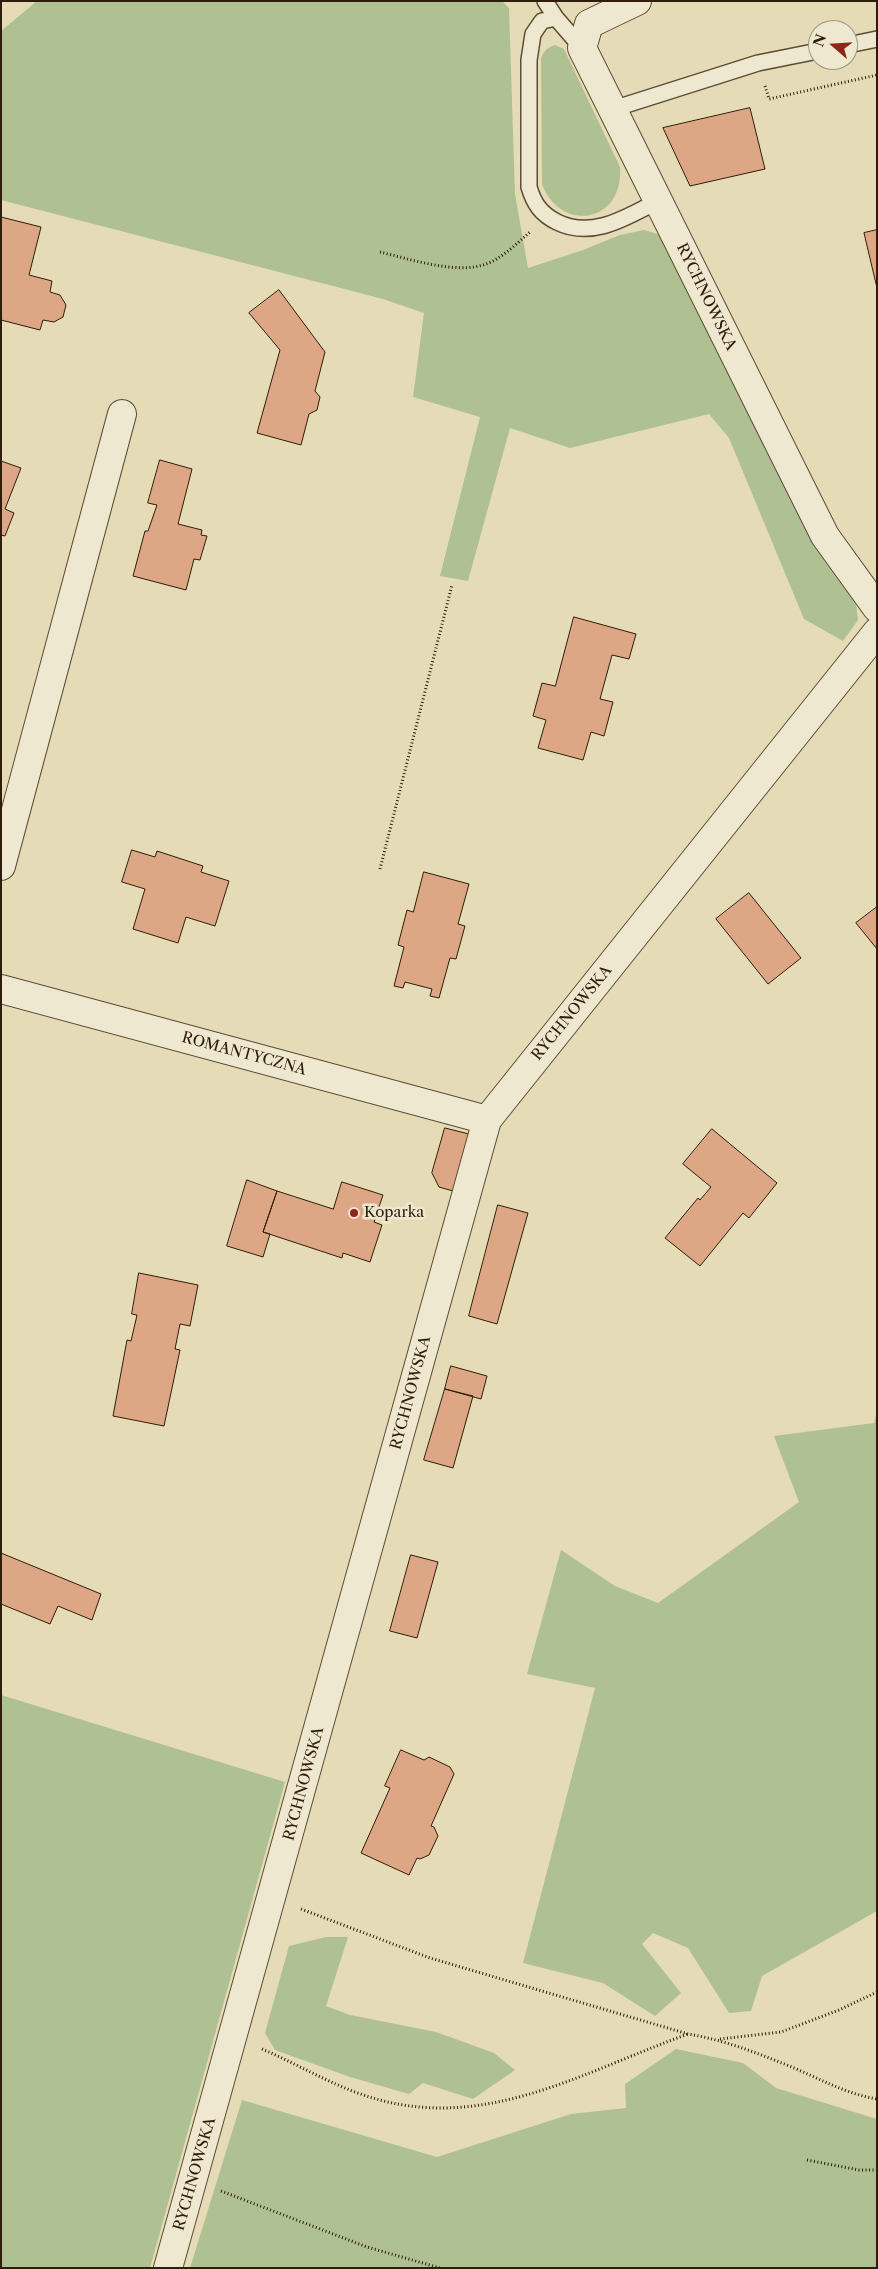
<!DOCTYPE html>
<html>
<head>
<meta charset="utf-8">
<style>
	body { margin:0 }
	#map { position:relative; width:878px; height:2269px; overflow:hidden; background:#e5dbb6; font-family:"Libre Caslon Text",serif }
	canvas { display:block }
	.frame { position:absolute; inset:0; border:2px solid #2f1c09; pointer-events:none }
	.north { position:absolute; left:808px; top:20px; width:50px; height:50px; box-sizing:border-box; background:#eee8d0; border:1px solid #a29680; border-radius:50%; rotate:289deg; font-size:14px; font-weight:700; line-height:20px; text-align:center; color:#2f1c09 }
	.north::after { content:''; display:block; margin:auto; width:18px; height:22px; background:#8f2418; clip-path:polygon(50% 0,100% 100%,50% 72%,0 100%) }
</style>
</head>
<body>
<div id="map">
<canvas width="878" height="2269"></canvas>
<div class="frame"></div>
<div class="north">N</div>
</div>
<script>
const ctx = document.querySelector('canvas').getContext('2d');
ctx.lineJoin = 'round';
function fill(path, color) { ctx.fillStyle = color; ctx.fill(path, 'evenodd'); }
function strokePath(path, color, width, dash) { ctx.strokeStyle = color; ctx.lineWidth = width; ctx.lineCap = dash ? 'butt' : 'round'; ctx.setLineDash(dash || []); ctx.stroke(path); }
function write(font, color, halo, rows, align = 'center') {
  ctx.font = font + ' "Libre Caslon Text",serif'; ctx.lineWidth = 5; ctx.setLineDash([]); ctx.textBaseline = 'middle'; ctx.strokeStyle = halo; ctx.fillStyle = color; for (const [text, x, y, turn = 0] of rows) {
    ctx.save(); ctx.translate(x, y); ctx.rotate((+turn || 0) * Math.PI / 180); ctx.textAlign = isNaN(turn) ? turn : align; if (halo) ctx.strokeText(text, 0, 0); ctx.fillText(text, 0, 0); ctx.restore();
  }
}
fill(new Path2D(`
	M37,1H502L509,8L515,194L528,268L583,250L620,235L644,230L661,235L794,500L856,603L858,620L843,641L804,619L729,438L709,414L570,448L510,428L468,581L440,576L480,417L413,397L424,313L383,299L1,200V31Z
	M555,45L564,49L620,167C624,224 560,233 542,184L541,59C544,50 547,48 555,45Z
	M877,1412V1911L762,1976L751,2011L729,2013L688,1948L653,1933L642,1944L681,1993L655,2016L603,1983L523,1963L595,1688L527,1674L561,1550L615,1586L658,1603L799,1502L774,1436L874,1423Z
	M1,1695L285,1782L150,2268H1Z
	M326,1937H348L326,2006L350,2015L436,2032L494,2053L515,2070L473,2099L423,2083L409,2094L350,2077L275,2050L265,2033L289,1946Z
	M676,2049L743,2063L776,2088L877,2119V2268H190L242,2100L437,2157L571,2114L626,2108L625,2084Z`), '#afc192');
const building = new Path2D(`
	M750,108L765,169L690,186L663,128Z
	M1,217L41,227L29,275L52,281L50,292L60,295L66,305L63,317L54,322L43,320L40,330L1,320Z
	M877,230V288L864,233Z
	M279,290L325,352L315,391L320,397L317,410L309,414L301,445L257,433L280,350L249,313Z
	M160,460L192,469L178,524L202,530L201,535L207,536L200,560L194,559L186,590L133,576L145,531H148L157,505L148,503Z
	M1,461L21,468L5,509L14,513L5,536L1,535Z
	M574,617L636,634L629,659L612,655L600,699L613,702L604,736L591,732L583,760L538,748L546,720L533,716L542,683L555,686Z
	M132,850L155,857L157,851L203,866L201,872L229,881L215,926L186,917L178,943L133,929L145,889L122,882Z
	M424,872L469,884L458,924L465,926L456,959L450,958L439,998L430,996L432,989L405,982L403,988L394,986L404,947L398,945L407,910L413,912Z
	M749,893L801,958L768,984L716,919Z
	M877,907V949L856,923Z
	M445,1128L469,1134L453,1191L439,1187L432,1173Z
	M712,1129L777,1183L749,1218L743,1213L700,1266L665,1238L698,1198L700,1200L711,1187L683,1164Z
	M247,1180L277,1191L263,1232L270,1234L263,1257L227,1246Z
	M342,1182L383,1195L374,1222L382,1225L370,1262L343,1253L342,1258L263,1232L277,1191L333,1209Z
	M498,1205L528,1213L497,1324L469,1316Z
	M139,1273L198,1285L190,1326L180,1324L175,1349L180,1350L164,1426L113,1416L127,1340L131,1341L137,1315L132,1314Z
	M451,1366L487,1376L481,1399L445,1389Z
	M445,1389L473,1396L453,1468L424,1460Z
	M1,1553L101,1594L92,1620L58,1606L50,1624L1,1604Z
	M411,1555L438,1562L417,1638L390,1631Z
	M401,1750L424,1760L429,1757L450,1767L454,1774L431,1826L434,1827L438,1836L429,1855L420,1859L417,1858L409,1875L361,1853L390,1788L385,1786Z`);
fill(building, '#dda786');
strokePath(building, '#2f1c09', 1);
const service = new Path2D(`
	M545,1L556,18
	M848,45L877,39
	M582,48L556,18L542,21L533,34L529,60V187C534,204 541,214 557,222C593,240 628,216 660,200
	M613,109L758,63L818,51`);
const minor = new Path2D(`
	M637,1L589,24L582,48L825,536L877,608
	M1,866L122,414
	M1,989L487,1120
	M168,2268L487,1120L877,632`);
strokePath(service, '#5c4c34', 18);
strokePath(minor, '#5c4c34', 30);
strokePath(new Path2D(`
	M765,86L769,99L877,75
	M380,252C410,259 457,275 486,264C503,258 517,243 530,232
	M380,869L452,585
	M301,1909L430,1958L688,2034C725,2040 760,2054 794,2068C822,2080 847,2094 877,2099
	M720,2039L781,2032L839,2010L877,1992
	M262,2049C293,2062 323,2080 355,2092C476,2138 577,2074 688,2034
	M807,2160L859,2170H877
	M221,2191L367,2247L440,2268`), '#2f1c09', 3, [1, 2.5]);
strokePath(service, '#eee8d0', 15);
strokePath(minor, '#eee8d0', 28);
for (const [x, y, r, color] of [
	[354,1213,5,"#8f2418"]
]) { const dot = new Path2D(); dot.arc(x, y, r, 0, 2 * Math.PI); ctx.fillStyle = color; ctx.fill(dot); strokePath(dot, '#eee8d0', 2); }
write('15px', '#2f1c09', '#eee8d0', [
	["RYCHNOWSKA",706,297,64],
	["RYCHNOWSKA",572,1013,-51],
	["ROMANTYCZNA",244,1054,15],
	["RYCHNOWSKA",411,1393,-75],
	["RYCHNOWSKA",304,1784,-75],
	["RYCHNOWSKA",195,2174,-74]
]);
write('15px', '#2f1c09', '#eee8d0', [
	["Koparka",364,1213]
], 'left');
</script>
</body>
</html>
